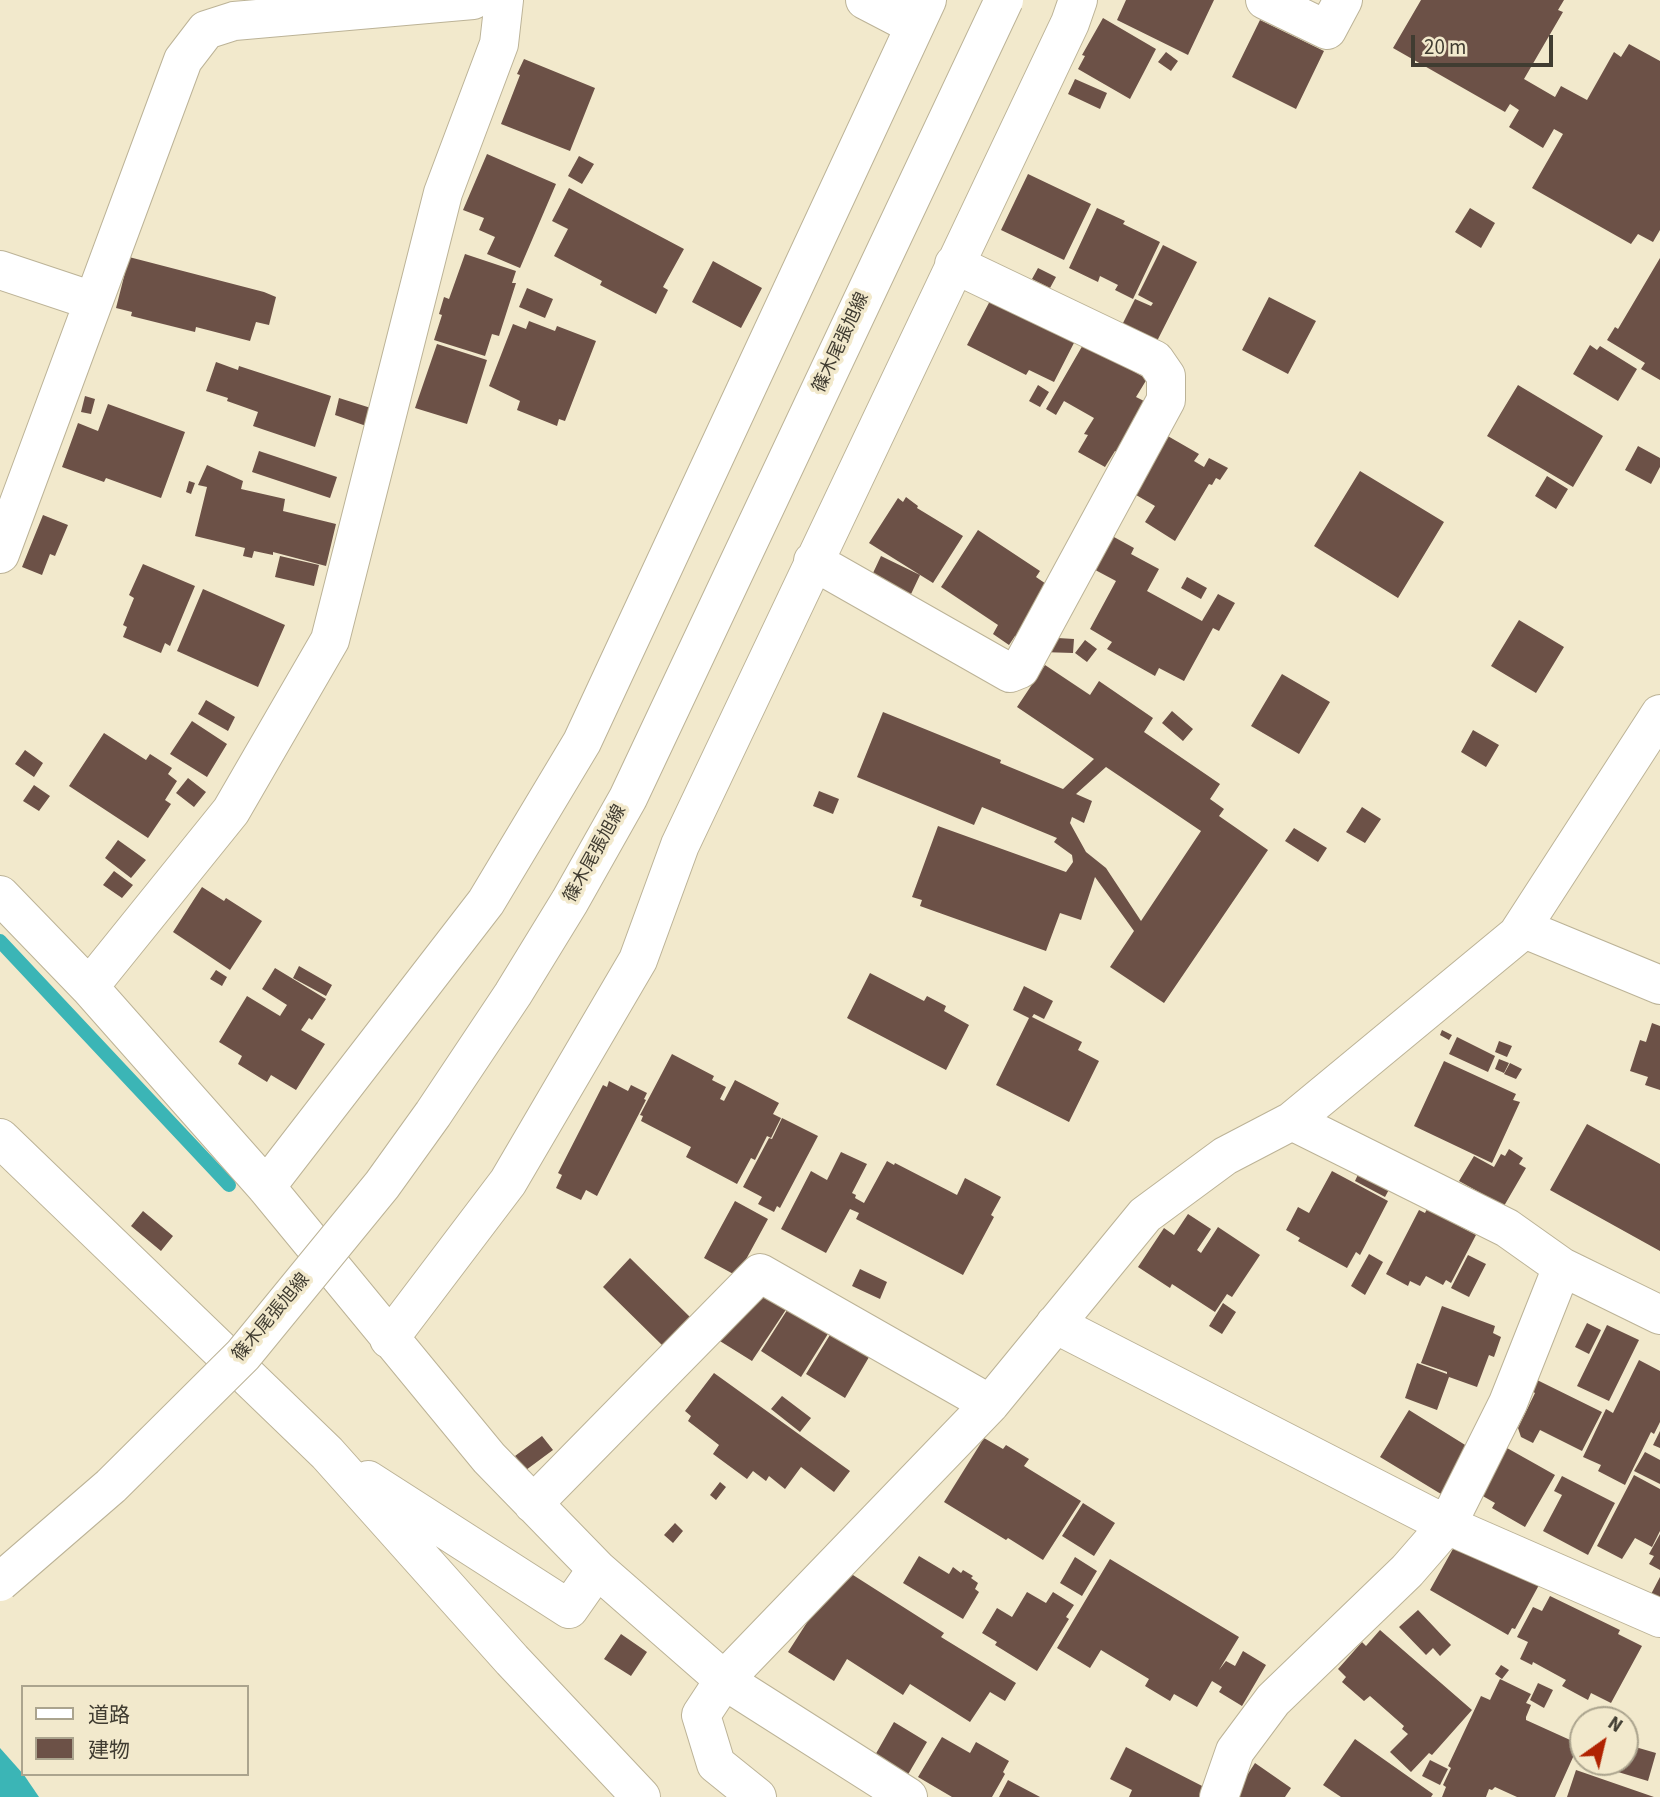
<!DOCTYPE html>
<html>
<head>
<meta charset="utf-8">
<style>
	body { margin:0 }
	#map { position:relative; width:1660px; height:1797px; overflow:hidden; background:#f2e9cc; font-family:"Source Sans 3","Noto Sans JP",sans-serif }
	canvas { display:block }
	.legend { position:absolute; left:21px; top:1685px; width:228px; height:91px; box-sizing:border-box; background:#f2e9cc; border:2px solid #aba48e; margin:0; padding:9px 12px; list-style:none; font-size:21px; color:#403c31 }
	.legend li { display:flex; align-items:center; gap:14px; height:35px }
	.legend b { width:35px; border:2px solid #aba48e }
	.north { position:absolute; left:1569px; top:1706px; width:70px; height:70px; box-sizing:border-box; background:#f2e9cc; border:2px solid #aba48e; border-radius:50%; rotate:34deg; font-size:19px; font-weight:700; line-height:28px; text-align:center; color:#403c31 }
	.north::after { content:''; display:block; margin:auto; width:24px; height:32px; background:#b02302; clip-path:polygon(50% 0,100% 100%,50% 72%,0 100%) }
	.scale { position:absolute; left:1411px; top:35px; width:142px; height:32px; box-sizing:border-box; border:4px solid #403c31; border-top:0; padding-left:9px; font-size:21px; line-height:24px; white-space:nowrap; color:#403c31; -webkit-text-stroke:5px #f2e9cc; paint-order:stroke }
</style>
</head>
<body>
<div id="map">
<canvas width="1660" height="1797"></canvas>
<ul class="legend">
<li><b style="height:9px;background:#fff"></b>道路</li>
<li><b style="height:19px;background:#6c5147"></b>建物</li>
</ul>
<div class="north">N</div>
<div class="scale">20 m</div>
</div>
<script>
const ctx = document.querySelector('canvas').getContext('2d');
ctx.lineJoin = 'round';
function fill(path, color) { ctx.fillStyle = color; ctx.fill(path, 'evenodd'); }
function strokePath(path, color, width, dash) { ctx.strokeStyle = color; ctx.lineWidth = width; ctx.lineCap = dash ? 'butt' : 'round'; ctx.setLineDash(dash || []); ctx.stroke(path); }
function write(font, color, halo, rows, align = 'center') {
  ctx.font = font + ' "Source Sans 3","Noto Sans JP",sans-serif'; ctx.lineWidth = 7; ctx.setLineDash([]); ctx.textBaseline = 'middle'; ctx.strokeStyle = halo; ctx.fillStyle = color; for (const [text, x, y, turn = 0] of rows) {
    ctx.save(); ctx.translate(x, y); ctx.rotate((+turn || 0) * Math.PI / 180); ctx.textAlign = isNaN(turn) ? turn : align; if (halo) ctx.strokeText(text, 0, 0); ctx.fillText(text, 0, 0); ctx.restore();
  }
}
fill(new Path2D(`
	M0,1748L24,1775L39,1797H0Z`), '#3bb5b6');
strokePath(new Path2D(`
	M0,941L229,1185`), '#3bb5b6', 14);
fill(new Path2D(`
	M1126,0H1214L1188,55L1117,20Z
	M1421,0H1564L1558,10L1563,12L1524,79L1555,97L1561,86L1587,100L1614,52L1621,57L1629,44L1660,61V230L1653,242L1638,234L1631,244L1532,188L1563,134L1554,129L1543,148L1509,127L1519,110L1510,104L1505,112L1393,48Z
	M1103,18L1156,49L1130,99L1078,69L1085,56L1082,55Z
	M1260,20L1324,51L1296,109L1232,77Z
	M1166,52L1178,61L1171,71L1158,62Z
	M524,59L595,88L570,151L501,124L520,75L517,74Z
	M1075,79L1107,93L1100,109L1068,94Z
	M487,154L556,184L520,268L487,254L495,237L479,230L484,218L463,210Z
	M579,156L594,164L582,184L568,176Z
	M1028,174L1091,204L1064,260L1001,230Z
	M569,188L684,249L663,287L668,290L656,314L600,285L602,281L554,256L568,229L552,221Z
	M1097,208L1125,221L1123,224L1160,242L1133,299L1115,290L1118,285L1100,276L1098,282L1069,268Z
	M1470,208L1495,223L1481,248L1455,232Z
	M1163,245L1197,262L1155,345L1121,327L1135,299L1151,306L1153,303L1138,295Z
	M465,254L516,271L512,283H516L499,336L492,334L485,356L434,340L442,315L439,314L444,297L449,299Z
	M129,257L264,292L276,297L269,325L256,322L250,341L196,327L195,332L131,316L132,312L116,308Z
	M1660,258V380L1641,369L1645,363L1607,340L1615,327L1618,329Z
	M713,261L762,288L741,328L692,302Z
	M1038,268L1056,277L1050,288L1032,279Z
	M527,288L553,299L545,318L519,307Z
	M992,297L1076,339L1054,382L1029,370L1026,375L967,345Z
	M1269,297L1316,321L1288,374L1242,350Z
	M529,321L555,331L557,326L596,341L565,421L559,419L557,426L517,410L520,401L489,386L513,324L526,329Z
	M1084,343L1147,379L1136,397L1144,401L1133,420L1135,421L1117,452L1115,451L1105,467L1078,452L1088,435L1084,434L1094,418L1064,401L1056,415L1046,409Z
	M437,344L487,360L467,424L415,408Z
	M1590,345L1597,350L1600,346L1637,369L1618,401L1573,374Z
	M216,362L238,370L239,366L331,396L315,447L253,426L258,412L227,401L228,398L206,391Z
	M1038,385L1049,392L1040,407L1029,401Z
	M1518,385L1603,436L1573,487L1487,436Z
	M85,396L95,399L91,414L81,412Z
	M339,398L374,409L369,427L335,415Z
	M108,404L185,432L161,498L106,478L104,482L62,467L78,423L98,431Z
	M1166,435L1199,454L1194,461L1204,467L1209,458L1228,468L1220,480L1216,478L1212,485L1209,484L1175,541L1145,522L1155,506L1131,492Z
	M1638,446L1660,458V467L1651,484L1625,470Z
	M259,451L337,477L330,498L252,472Z
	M207,465L243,481L241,489L285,499L283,511L336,524L326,566L273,552V555L254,551L252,558L243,556L245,548L195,536L207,487L198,485Z
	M1360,471L1444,522L1398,598L1314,546Z
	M1547,476L1568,489L1556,509L1535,496Z
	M189,481L195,483L191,494L186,492Z
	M906,497L918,506L917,508L963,536L933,583L869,543L898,498L903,502Z
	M43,515L68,525L55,556L50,554L42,575L22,567Z
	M978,530L1040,571L1036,577L1049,586L1018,638L1015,636L1009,645L993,634L998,625L941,587Z
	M1103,531L1134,548L1131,554L1159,569L1147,591L1202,621L1218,594L1235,603L1219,631L1213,628L1184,681L1159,668L1155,676L1107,649L1112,642L1090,629L1116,581L1084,564Z
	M280,556L319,565L314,586L275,577Z
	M881,556L920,575L904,609L865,590Z
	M143,564L195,586L170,646L165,643L161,653L123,637L127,627L123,625L134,598L129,595Z
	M1187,577L1207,588L1201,599L1181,588Z
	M203,589L285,625L258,687L177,651Z
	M1519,620L1564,647L1536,693L1491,666Z
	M1042,637L1074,639L1073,653L1042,652Z
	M1085,640L1097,649L1087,662L1075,653Z
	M1045,665L1090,695L1099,681L1153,718L1144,732L1220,784L1210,799L1224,809L1219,816L1268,850L1164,1003L1110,967L1134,931L1095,877L1081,920L1060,913L1046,951L920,906L922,900L912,897L938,826L1066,872L1073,862L1072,855L1054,842L1057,838L982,807L974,825L857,777L883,712L1001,760L1000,763L1063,789L1094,759L1017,707ZM1106,767L1201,831L1141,921L1106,868L1086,852L1070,823L1072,817L1084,823L1092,801L1076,794Z
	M1282,674L1330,702L1299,754L1251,726Z
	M206,700L235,717L228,731L198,714Z
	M1172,711L1193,729L1183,741L1162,723Z
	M192,721L227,744L207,777L170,754Z
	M1473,730L1499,745L1486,767L1461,752Z
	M104,733L146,760L150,754L172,768L168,774L177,781L165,800L171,804L148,838L69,786Z
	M25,750L43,763L34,777L15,764Z
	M188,778L206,792L194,807L176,793Z
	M34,785L50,796L39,811L23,801Z
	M819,791L839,799L833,814L813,806Z
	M1362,807L1381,819L1365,843L1346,832Z
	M1294,828L1327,848L1318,862L1285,841Z
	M118,840L146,860L131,878L105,858Z
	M114,871L133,885L122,898L103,885Z
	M202,887L224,901L226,898L262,921L230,970L173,932Z
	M299,966L332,985L326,996L293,978Z
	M275,968L326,999L312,1020L309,1018L301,1030L325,1044L296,1090L271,1075L267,1082L238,1064L242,1056L219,1042L247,996L280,1016L287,1005L262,989Z
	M216,970L227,977L222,986L210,979Z
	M870,973L924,1001L927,996L946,1006L944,1011L969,1025L946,1070L847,1018Z
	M1024,986L1053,1001L1044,1019L1034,1014L1032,1017L1082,1042L1078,1050L1099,1061L1069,1122L996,1085L1029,1018L1013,1010Z
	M1652,1023L1660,1026V1090L1645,1085L1648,1077L1630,1071L1640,1040L1646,1042Z
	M1442,1030L1452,1035L1449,1040L1440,1035Z
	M1457,1037L1495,1056L1488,1072L1449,1054Z
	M1499,1041L1512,1046L1507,1057L1495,1052Z
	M672,1054L714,1076L712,1080L726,1087L720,1099L724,1101L735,1080L779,1103L773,1114L781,1118L771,1138L767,1136L755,1160L751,1158L737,1184L686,1157L691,1147L641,1121L643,1116L640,1115Z
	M1499,1059L1509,1063L1504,1073L1495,1069Z
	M1444,1061L1516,1094L1513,1100L1520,1102L1492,1163L1414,1126Z
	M1510,1063L1522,1069L1516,1079L1504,1074Z
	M609,1081L628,1091L631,1085L647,1093L644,1099L646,1100L597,1196L586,1190L581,1200L556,1188L562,1175L558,1173L603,1085L607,1087Z
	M782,1118L818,1136L780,1208L777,1206L774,1212L758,1204L762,1197L743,1187L769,1138L772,1139Z
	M1587,1124L1660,1164V1251L1550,1190Z
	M1509,1149L1523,1158L1519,1164L1526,1168L1504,1206L1459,1181L1474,1156L1494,1167L1501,1154L1505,1156Z
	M841,1152L867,1164L852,1193L856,1195L855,1198L864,1203L887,1161L894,1165L895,1163L957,1195L965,1178L1001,1197L991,1215L994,1217L963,1275L856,1219L859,1213L850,1209L826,1253L781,1229L811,1171L827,1180Z
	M1362,1166L1393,1182L1385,1197L1355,1181Z
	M1332,1171L1388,1201L1360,1255L1356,1252L1347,1268L1298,1241L1300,1238L1286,1230L1298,1207L1309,1213Z
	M735,1201L768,1219L737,1276L704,1258Z
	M1427,1209L1476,1235L1451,1283L1446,1280L1443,1285L1426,1276L1420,1286L1410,1281L1408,1286L1386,1274L1419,1210L1425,1213Z
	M143,1211L173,1236L161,1251L131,1226Z
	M1188,1214L1211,1229L1197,1250L1201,1253L1218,1227L1260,1255L1232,1297L1227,1294L1215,1312L1172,1284L1170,1288L1138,1267L1164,1228L1174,1235Z
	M1369,1254L1383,1262L1365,1295L1351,1286Z
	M1468,1255L1486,1264L1469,1297L1451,1288Z
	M630,1258L690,1317L663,1346L603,1287Z
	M860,1269L887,1282L880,1299L852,1286Z
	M751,1294L772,1299L787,1308L752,1361L715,1338Z
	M1223,1303L1236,1312L1222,1334L1209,1326Z
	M791,1304L831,1329L801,1377L761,1351Z
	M1442,1306L1495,1326L1493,1333L1501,1337L1494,1357L1489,1355L1477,1387L1449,1377L1437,1410L1405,1398L1417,1363L1447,1374V1372L1421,1363Z
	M1587,1323L1601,1330L1589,1354L1575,1347Z
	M836,1325L872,1352L845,1398L806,1374Z
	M1607,1325L1639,1340L1609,1401L1577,1386Z
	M1639,1360L1660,1371V1422L1654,1434L1651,1432L1625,1485L1598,1471L1601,1465L1583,1457L1606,1409L1613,1413Z
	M714,1373L850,1471L834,1492L801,1467L785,1489L769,1476L766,1481L753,1471L747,1479L713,1454L719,1445L688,1421L691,1416L685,1411Z
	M1533,1378L1602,1412L1582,1451L1540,1430L1533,1443L1521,1437L1518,1428L1535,1393L1528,1389Z
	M782,1396L811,1418L800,1432L771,1409Z
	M1409,1410L1470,1448L1441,1494L1380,1457Z
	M1660,1431V1448L1653,1445Z
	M542,1436L553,1450L526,1470L515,1456Z
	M984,1438L1003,1449L1006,1445L1029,1459L1024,1466L1081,1501L1043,1560L1008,1538L1006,1540L944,1502Z
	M1507,1448L1555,1475L1525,1527L1492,1508L1495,1503L1481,1495Z
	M1645,1452L1660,1460V1484L1634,1471Z
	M1634,1475L1660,1489V1531L1652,1547L1635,1538L1622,1559L1597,1546Z
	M1562,1476L1615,1503L1588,1555L1543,1531L1562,1495L1554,1491Z
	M720,1482L726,1487L716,1500L710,1495Z
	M1083,1503L1115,1523L1094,1556L1062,1536Z
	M675,1523L683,1531L673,1543L664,1535Z
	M1660,1534V1570L1649,1564L1654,1556L1649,1554Z
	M1454,1547L1545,1574L1515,1629L1512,1628L1508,1635L1430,1590Z
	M919,1556L949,1574L953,1567L961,1573L963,1570L973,1576L971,1578L978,1583L975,1589L979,1592L963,1619L903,1583Z
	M1075,1557L1097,1571L1082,1596L1060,1583Z
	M1110,1559L1239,1637L1219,1670L1226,1661L1235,1666L1243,1651L1266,1665L1242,1706L1219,1692L1222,1687L1212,1681L1197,1707L1174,1694L1170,1701L1145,1686L1149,1679L1101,1650L1090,1668L1057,1648Z
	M842,1568L944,1633L941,1637L1016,1683L1005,1701L990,1692L970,1722L910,1684L903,1695L847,1659L834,1681L788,1652Z
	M1660,1577V1604L1649,1598Z
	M1027,1592L1046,1603L1053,1592L1074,1605L1066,1617L1069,1619L1037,1671L995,1645L997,1642L982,1633L997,1608L1012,1617Z
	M1550,1596L1620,1630L1618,1634L1642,1646L1611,1703L1591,1693L1588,1700L1562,1686L1566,1680L1533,1662L1532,1665L1520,1659L1528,1642L1517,1637L1533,1607L1542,1611Z
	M1418,1610L1451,1645L1440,1656L1433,1648L1426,1655L1399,1627Z
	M1380,1630L1472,1710L1432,1755L1429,1753L1411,1772L1390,1752L1408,1734L1402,1729L1404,1726L1370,1696L1364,1701L1342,1682L1346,1677L1338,1669L1362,1642L1366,1646Z
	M621,1634L647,1652L631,1676L604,1659Z
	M1501,1665L1509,1670L1502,1679L1495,1674Z
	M1500,1679L1531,1694L1526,1703L1531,1705L1526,1717V1720L1579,1744L1555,1797H1517L1495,1787L1492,1790L1489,1789L1486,1797H1442L1446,1787L1443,1785L1451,1768L1448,1766L1481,1696L1490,1700Z
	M1538,1683L1553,1690L1544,1708L1530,1700Z
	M894,1722L927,1742L903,1783L870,1764Z
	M942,1737L970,1753L976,1742L1009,1761L1003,1772L1005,1774L992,1797H952L918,1777Z
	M1355,1739L1433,1794L1431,1797H1341L1323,1785Z
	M1625,1744L1656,1753L1648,1781L1588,1763L1625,1762Z
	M1126,1747L1208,1789L1205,1797H1129L1132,1790L1110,1779Z
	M1430,1760L1448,1769L1440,1785L1422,1776Z
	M1255,1763L1291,1788L1285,1797H1233Z
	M1576,1770L1654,1797H1567Z
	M1008,1780L1040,1797H999Z`), '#6c5147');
const minor = new Path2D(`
	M865,0L915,26
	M1265,0L1327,30L1343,0
	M0,270L93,301
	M0,554L183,60L206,30L234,21L473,0
	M813,561L1010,673L1020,669L1166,400V376L1155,360L954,264
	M0,895L89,987L266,1187L489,1458L597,1569L724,1680L908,1797
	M1522,928L1660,985
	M89,987L231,811L330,640L443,193L499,44L504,0
	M0,1138L327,1453L512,1660L641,1797
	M266,1187L486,902L582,742L927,0
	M1562,1267L1660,1315
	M1055,1324L1447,1525L1660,1618
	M389,1339L508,1182L638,960L680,845L1070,23L1078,0
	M368,1480L569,1609L597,1569
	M533,1504L760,1273L990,1404
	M757,1797L716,1764L701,1715L724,1680L990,1404L1145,1215L1225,1156L1292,1121L1517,935L1660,714
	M1219,1797L1235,1751L1273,1700L1407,1571L1447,1525L1508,1403L1562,1267L1507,1228L1292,1121`);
strokePath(minor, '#bcb397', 40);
strokePath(minor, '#fff', 38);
const secondaryBridge = new Path2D(`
	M0,1582L111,1486L243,1355L382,1185L433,1114L513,994L570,901L628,798L1004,0`);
strokePath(secondaryBridge, '#bcb397', 40, []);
strokePath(secondaryBridge, '#fff', 38);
write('18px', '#403c31', '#f2e9cc', [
	["篠木尾張旭線",842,343,-65],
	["篠木尾張旭線",596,854,-61],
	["篠木尾張旭線",272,1318,-50]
]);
</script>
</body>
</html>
